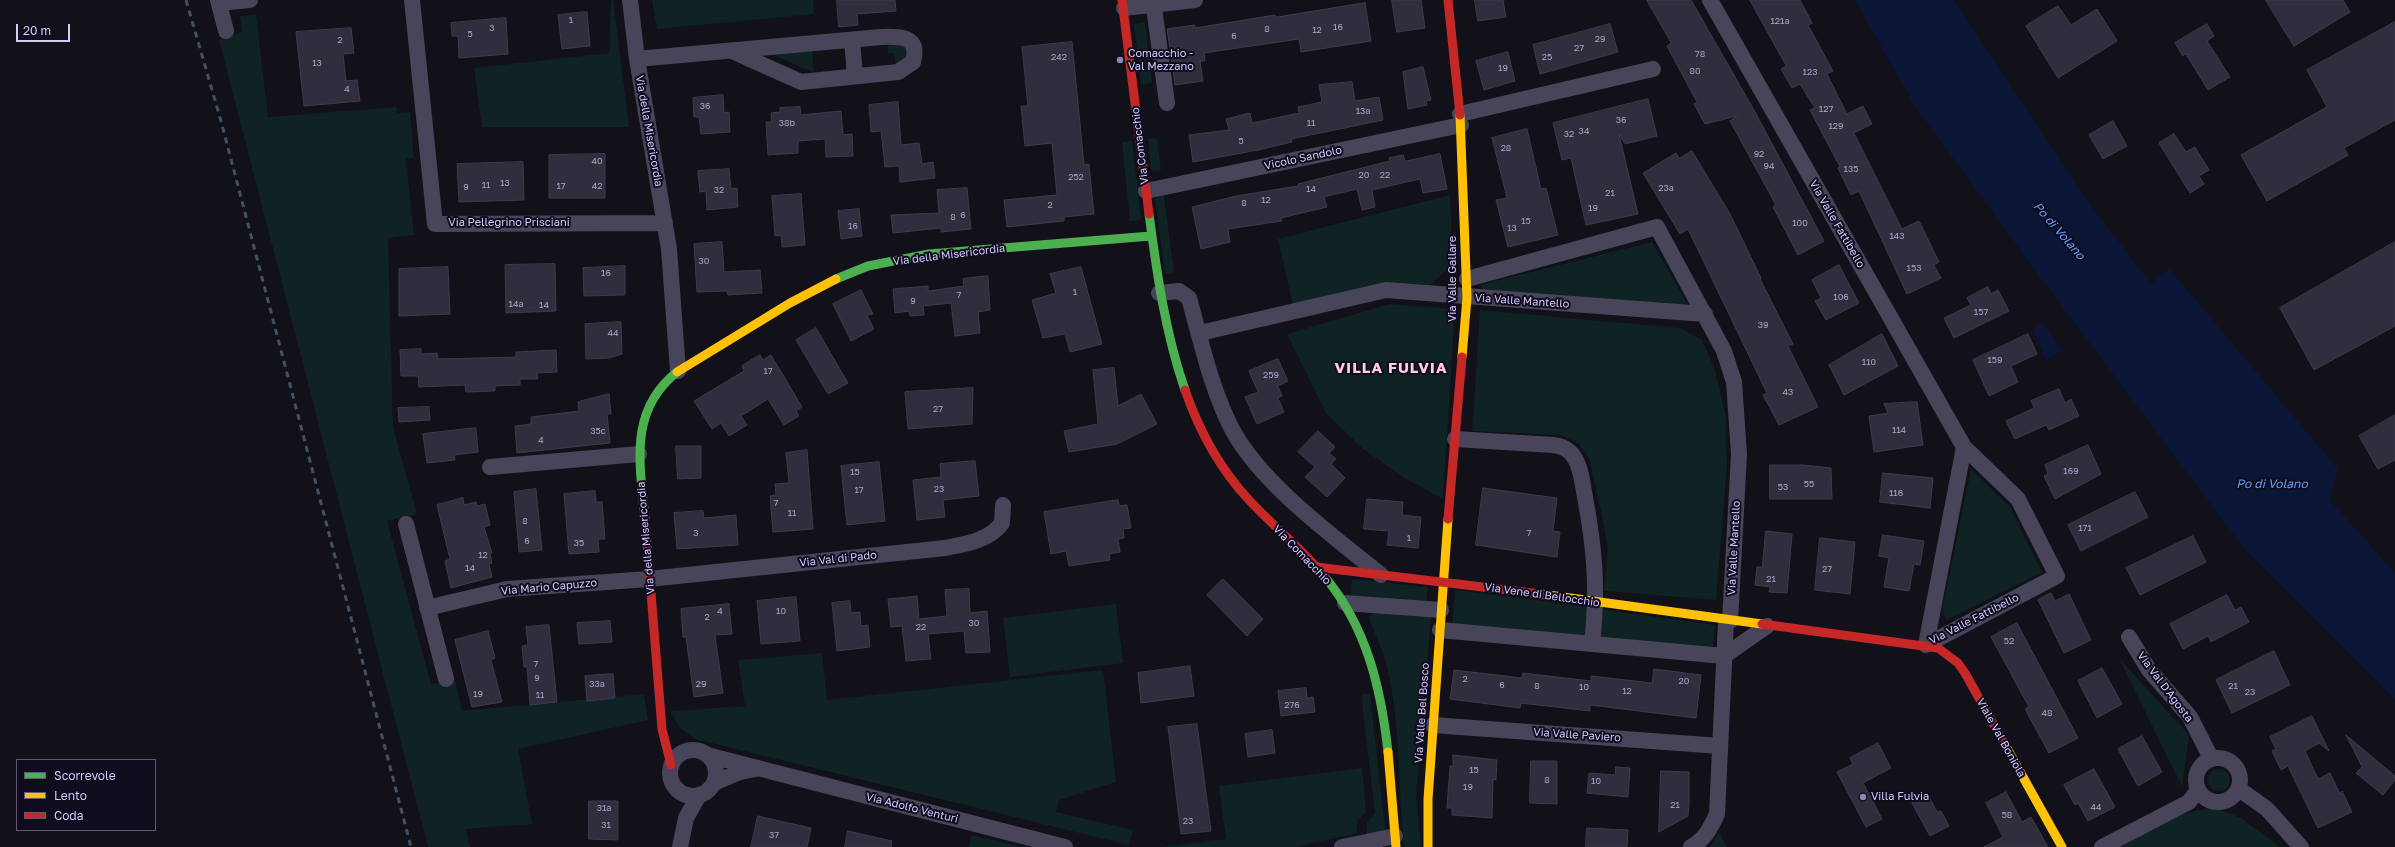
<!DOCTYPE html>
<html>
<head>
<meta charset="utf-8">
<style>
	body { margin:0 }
	#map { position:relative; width:2395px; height:847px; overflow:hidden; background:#121019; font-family:"Golos Text",sans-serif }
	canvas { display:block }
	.legend { position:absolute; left:16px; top:759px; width:140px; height:72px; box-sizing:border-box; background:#110c1d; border:1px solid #5f5877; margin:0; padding:5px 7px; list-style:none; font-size:12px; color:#d5c9fe }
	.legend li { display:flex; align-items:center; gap:8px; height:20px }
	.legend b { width:20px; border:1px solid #5f5877 }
	.scale { position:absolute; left:16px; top:24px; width:54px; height:18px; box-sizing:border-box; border:2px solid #d5c9fe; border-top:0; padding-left:5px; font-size:12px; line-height:14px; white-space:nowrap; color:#d5c9fe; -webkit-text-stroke:3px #110c1d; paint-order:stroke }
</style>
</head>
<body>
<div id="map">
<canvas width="2395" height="847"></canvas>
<ul class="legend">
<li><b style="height:5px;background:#4caf50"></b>Scorrevole</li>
<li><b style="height:5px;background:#ffc107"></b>Lento</li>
<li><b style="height:5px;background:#c62828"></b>Coda</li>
</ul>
<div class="scale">20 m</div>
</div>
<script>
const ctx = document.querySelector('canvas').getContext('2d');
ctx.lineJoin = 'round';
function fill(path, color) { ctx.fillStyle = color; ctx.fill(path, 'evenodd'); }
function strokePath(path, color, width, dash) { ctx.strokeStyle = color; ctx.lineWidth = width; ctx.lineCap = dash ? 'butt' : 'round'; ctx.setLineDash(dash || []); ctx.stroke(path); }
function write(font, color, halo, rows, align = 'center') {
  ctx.font = font + ' "Golos Text",sans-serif'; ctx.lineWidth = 4; ctx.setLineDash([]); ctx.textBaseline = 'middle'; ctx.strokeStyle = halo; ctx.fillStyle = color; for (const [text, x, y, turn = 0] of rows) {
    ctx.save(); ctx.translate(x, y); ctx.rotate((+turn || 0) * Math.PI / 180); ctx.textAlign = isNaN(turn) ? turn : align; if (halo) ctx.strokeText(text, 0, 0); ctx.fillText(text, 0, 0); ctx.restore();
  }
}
fill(new Path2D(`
	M611,0H613L629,127H482L474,68L609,53Z
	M652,0H813L814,14L657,29Z
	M256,15L268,117L396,107L397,113L410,112L414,158L406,159L414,235L388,238L393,427L417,514L387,521L431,684L455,680L462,711L644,694L648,720L518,749L532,824L466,829L470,847H428L219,40L242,32L240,16Z
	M1145,22L1152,83L1141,85L1134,24Z
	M888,40L905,47L908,59L896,67L894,53H888Z
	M812,45L814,73L763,50Z
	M1157,138L1161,170L1151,171L1148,139Z
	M1132,141L1141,220L1130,221L1122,142Z
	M1450,195L1453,264L1430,285L1388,283L1293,306L1278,239Z
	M1164,196L1174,272L1165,274L1155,198Z
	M1652,242L1688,305L1479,291L1483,284Z
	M1390,304L1455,309L1443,499L1403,477L1362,448L1326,413L1287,334Z
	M1480,310L1680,328L1702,340L1714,367L1726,416L1727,465L1716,600L1604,591L1608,549L1601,511L1589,458L1578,443L1560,435L1472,431Z
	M1971,469L2010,507L2042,572L1947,620L1942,611Z
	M1352,579L1428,587L1426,603L1351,595Z
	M1455,590L1591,607L1588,637L1452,628Z
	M1116,604L1123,663L1010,677L1003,618Z
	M1601,609L1715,625L1713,648L1599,639Z
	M1374,612L1431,617L1416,796L1421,847H1404C1398,788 1401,725 1387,667C1383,650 1375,635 1369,618Z
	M822,653L827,700L1103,670L1116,782L1059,800L1056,812L1133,830L1129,845L695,739L681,729L670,711L745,706L738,660Z
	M2119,658L2189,735L2182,787Z
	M1361,694H1370L1386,837L1367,840V822L1375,813Z
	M1362,768L1366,811L1357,821V833L1296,847H1159L1226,839L1219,786Z
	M2208 780a11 11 0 1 1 22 0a11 11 0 1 1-22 0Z
	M2216,808L2241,818L2280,847H2121C2155,826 2175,811 2216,808Z
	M1719,832L1727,847H1710Z
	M972,835L1022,847H969Z`), '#0f2224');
fill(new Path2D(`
	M1855,0H1953L2080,191L2151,284L2169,268L2338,469L2330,500L2395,573V700L2243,547L2045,284L1914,105Z
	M2042,323L2063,350L2046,361L2033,330Z`), '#0b1535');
const building = new Path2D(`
	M837,0H895L896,11L857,14L858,25L839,27Z
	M1392,0H1421L1425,28L1397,32Z
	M1475,0H1503L1506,17L1478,21Z
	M1647,0H1691L1755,112L1824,241L1798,255L1773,207L1776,205L1730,121L1737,116L1705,124L1694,104L1697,102L1667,46L1671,43Z
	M1750,0H1800L1812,23L1808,25L1833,71L1827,74L1847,114L1863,106L1872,124L1854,133L1902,229L1919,221L1939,262L1934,265L1941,278L1907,294L1859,191L1851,195L1838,168L1840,167L1810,110L1815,108L1800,84L1792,88L1781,69L1786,66Z
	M2266,0H2343L2350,12L2294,46Z
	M1365,3L1371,41L1301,52L1299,39L1204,53L1205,61H1200L1203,81L1175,85L1167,29L1195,25V28L1275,15V17Z
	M2058,6L2071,25L2097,9L2117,41L2058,78L2026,26Z
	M587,12L590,46L562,49L558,15Z
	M506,18L508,54L459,58L458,36H452L451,23Z
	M2395,22V120L2344,148L2348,155L2267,201L2241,155L2327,107L2307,70Z
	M1610,24L1618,52L1540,74L1533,45Z
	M2207,24L2214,36L2207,41L2230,77L2208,90L2186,54L2183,56L2175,43Z
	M351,28L354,53L343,54L346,81L357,80L360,101L304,106L296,32Z
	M1072,42L1084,165L1089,164L1094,214L1064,217V221L1007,227L1004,200L1057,195L1052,143L1025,146L1021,106H1028L1022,47Z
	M1508,52L1515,81L1484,90L1476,61Z
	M1423,67L1431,100L1426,101L1427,105L1408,109L1403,72Z
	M1352,82L1355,101L1379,97L1383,120L1291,139L1292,142L1258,150L1193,162L1189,135L1229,130L1226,119L1250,113L1252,123L1299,113L1298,107L1322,102L1319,85Z
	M723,95L724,113L729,112L730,132L701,134L699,117H694L693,98Z
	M1648,99L1657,136L1625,144L1619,134L1638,214L1586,225L1571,158L1562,160L1553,123Z
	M898,102L901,145L919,143L922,164L933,162L935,178L900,182L899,166L885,167L881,131L871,132L869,105Z
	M800,107L801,115L841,111L843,135L852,134L853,156L826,157L825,139L798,141V153L768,155L766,122H772L771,113L780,112V108Z
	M2113,121L2127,146L2103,159L2089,135Z
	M1527,129L1541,189L1546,188L1558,235L1508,247L1496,200L1507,198L1492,138Z
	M2174,134L2186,152L2195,147L2209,170L2199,176L2204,184L2190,193L2159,143Z
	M1692,151L1730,214L1761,278L1760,279L1793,344L1788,346L1818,407L1779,425L1763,395L1767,393L1688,229L1680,234L1643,173L1676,153L1679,158Z
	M605,154V198H549V155Z
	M1440,154L1447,189L1423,193L1420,179L1372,190L1375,207L1362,210L1357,189L1324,197L1327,207L1281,218L1282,221L1228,229L1230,242L1201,249L1192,207L1236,196L1298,186V184L1390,161L1389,158L1403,155L1405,161Z
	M523,162L524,200L459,202L457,164Z
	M729,169L731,189L737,188L738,207L707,210L706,191L700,192L698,171Z
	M967,188L971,229L941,232V228L893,233L891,215L939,213L937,190Z
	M801,194L805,245L782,247L781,235L775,236L772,196Z
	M859,209L862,236L841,239L838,211Z
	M722,242L724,272L760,270L762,293L728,295L727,291L697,292L694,244Z
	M2395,242V326L2314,370L2280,308Z
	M555,264L556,311L506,313L505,265Z
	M1839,265L1859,303L1826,320L1815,301L1821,298L1812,280Z
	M625,266V295L584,296L583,268Z
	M448,267L450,314L399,316V269Z
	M1081,267L1102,344L1070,352L1065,334L1043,338L1032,300L1056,293L1050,274Z
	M988,276L990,310L978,312L980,333L955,336L951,303L923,306L924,315L910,316L909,311L895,313L893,289L928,286V291L964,286L963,279Z
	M1988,287L1991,294L1998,290L2009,311L1954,338L1944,318L1971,305L1967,298Z
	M861,290L873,314L867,315L874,329L851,341L833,304Z
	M621,322L622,354L609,358L586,359L585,324Z
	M816,328L848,383L828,394L796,340Z
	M1882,334L1898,366L1844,395L1829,365Z
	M2028,334L2037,354L2011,366L2018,382L1989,396L1973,360Z
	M421,349V354L437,353L438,359L516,357V352L556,350L557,372L537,373L538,379H520V385L495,386V391L466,392L465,385L419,387L418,376H401L400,350Z
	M760,355L763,360L771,355L802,407L796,411L799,416L784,425L768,399L741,416L747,425L729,436L721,423L712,429L694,401L744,371L742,366Z
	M1278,359L1288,381L1278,386L1282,396L1278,398L1284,412L1257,424L1245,397L1258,392L1249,371Z
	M1114,368L1118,406L1141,394L1157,424L1117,444L1069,452L1064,431L1098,424L1093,370Z
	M973,388L972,424L908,429L905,392Z
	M2059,389L2065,403L2071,399L2079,416L2049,430L2046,425L2015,439L2006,421L2034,408L2031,401Z
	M609,394L611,414H607L610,443L517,453L515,426L531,424V417L579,411L578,402Z
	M1917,402L1923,445L1874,452L1869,416L1888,413L1884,404Z
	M429,407L430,420L399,422L398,408Z
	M2395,415V460L2378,469L2359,436Z
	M476,428L478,452L454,455L455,460L427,463L423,434Z
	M1318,431L1335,447L1329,453L1336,459L1331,464L1345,478L1327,497L1305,477L1315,467L1298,452Z
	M2088,445L2101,474L2055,499L2044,476L2048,474L2045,465Z
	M676,446H701V478L678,479Z
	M807,450L813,529L773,532L770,496L776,495L775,484L789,483L786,453Z
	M975,461L979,496L943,500L945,517L917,520L913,480L941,477L940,464Z
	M879,462L885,521L847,525L841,466Z
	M1770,465H1803L1831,468L1832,499H1770Z
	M1883,473L1933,478L1930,508L1880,502Z
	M1483,488L1557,498L1553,531L1560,532L1557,557L1476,545Z
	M536,489L542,550L519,552L514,492Z
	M595,491L596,502H602L605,539H598L599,552L569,554L564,494Z
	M2135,492L2148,517L2081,551L2068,525Z
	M463,498L464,505L476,502L477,506L485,504L490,525L484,527L492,553H490L492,563L489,564L492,577L451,588L445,561L450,559L437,505Z
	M1367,499L1403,502L1402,515L1421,517L1418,548L1387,545L1389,531L1364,529Z
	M1118,500L1119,506L1127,505L1131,528L1123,529L1124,538L1118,539L1120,552L1109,554L1110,560L1069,566L1066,551L1051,554L1044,512Z
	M703,511L704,518L736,515L738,545L677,549L674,513Z
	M1766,531L1792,534L1787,593L1769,592L1770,587L1755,585L1757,567H1762Z
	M1883,535L1924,541L1920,565L1914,564L1909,591L1884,587L1889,558L1879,556Z
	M2193,536L2206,562L2140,595L2126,568Z
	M1820,538L1855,542L1850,594L1815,590Z
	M1223,579L1263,619L1247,636L1207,595Z
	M969,589L970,613L987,611L990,652L966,653L964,631L928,634L931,659L906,661L902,626L891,627L888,599L917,596L919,619L947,616L945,590Z
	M2051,593L2055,601L2069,594L2091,640L2064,653L2038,600Z
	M2227,595L2235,610L2241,607L2249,622L2211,642L2208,636L2183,649L2170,624Z
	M796,597L800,641L761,644L757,601Z
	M850,601L851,613L860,612L861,626L868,625L870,647L837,651L832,603Z
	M729,604L732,634L715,635L723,693L694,697L686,637H683L681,609Z
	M610,621L612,642L579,644L577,623Z
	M2017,623L2078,738L2049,753L2025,709L2029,707L1991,637Z
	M549,625L557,702L530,705L527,667H524L522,646L528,645L526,627Z
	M488,631L495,658L491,660L502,702L472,707L455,640Z
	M2274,651L2290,685L2232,713L2216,680Z
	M1190,666L1194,696L1141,703L1138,673Z
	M2102,668L2122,704L2097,718L2078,681Z
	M1654,669L1701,675L1696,718L1590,705V711L1521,703L1520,708L1450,699L1454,670L1522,678L1523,673L1591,681V676L1652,683Z
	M613,674L615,698L587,701L585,676Z
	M1306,688L1307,698L1313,697L1315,712L1281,716L1278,691Z
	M2312,716L2329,751L2319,743L2305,751L2318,779L2330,773L2340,794L2342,791L2352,812L2318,828L2288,766L2281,770L2272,751L2276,749L2270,737Z
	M1197,724L1211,831L1181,834L1168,727Z
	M1272,730L1275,753L1248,757L1245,734Z
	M2346,735L2395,776V780L2383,795L2356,773L2362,767Z
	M2142,736L2162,772L2138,786L2118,749Z
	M1878,743L1891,768L1863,783L1882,819L1866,827L1837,772L1853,764L1850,758Z
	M1453,755L1497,760L1496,780L1493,779L1492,818L1452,815V808H1447L1450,766H1453Z
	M1531,761H1557V804L1530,803Z
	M1616,767L1630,768L1628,797L1587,793L1589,773L1615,775Z
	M2094,769L2115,807L2088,821L2078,803L2075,805L2064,785Z
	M1661,771L1689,772V804L1688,816L1659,832Z
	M2006,792L2022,822L2031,817L2048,847H1984L2003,837L1986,803Z
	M1928,795L1937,812L1941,811L1949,826L1930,836L1912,803Z
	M589,801H618V840L589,839Z
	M758,816L811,828L807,847H751Z
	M1587,828L1628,830L1627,847H1586Z
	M848,831L892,841L891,847H845Z`);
fill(building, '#312d3c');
strokePath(building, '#3f3a4d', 1);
strokePath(new Path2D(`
	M218,0L226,31
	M412,0L435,224L665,223
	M630,0L637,59L669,249L678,371
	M1153,0L1167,103
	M1710,0L1964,447L2018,499L2057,576L1926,645
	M219,3L250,0
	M1124,8L1195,0
	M852,40L855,76
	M637,59L881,37C901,36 920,36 913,62L898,72L801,82L732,51
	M1460,114L1653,69
	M1146,191L1461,125
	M1467,279L1657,227L1724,351L1734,382L1739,454L1730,621
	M1159,293L1179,291L1189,298C1201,341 1212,392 1233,431C1263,485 1333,536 1381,575
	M1200,333L1386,290L1705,314
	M1455,439L1553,445C1560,446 1565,447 1570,452C1581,463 1582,482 1585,497C1595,551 1598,590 1592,644
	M490,467L639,454
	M406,524L446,679
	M1345,603L1441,610
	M427,608L507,589L649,579L945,548C965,544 989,541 1002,523L1003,505
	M1440,630L1724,656L1767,626
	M2129,637L2149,670L2190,717L2211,758
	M1926,645L1964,447
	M1433,725L1720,746
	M670 773a23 23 0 1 1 46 0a23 23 0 1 1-46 0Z
	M707,755L1065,847
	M2196 780a22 22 0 1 1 44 0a22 22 0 1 1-44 0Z
	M714,783L740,772L756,769
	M2239,789L2267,809L2301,847
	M680,847L686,818L699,795
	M1342,847L1395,836
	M1691,847C1705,839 1710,829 1717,814L1726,621
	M2102,847L2189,802L2198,790`), '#48455a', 16);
strokePath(new Path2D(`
	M1149,214C1157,274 1165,332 1185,390
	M836,279L868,266L929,254L1151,236
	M645,519C640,464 628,411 677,372
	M1325,577C1367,628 1381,688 1388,752`), '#4caf50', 9);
strokePath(new Path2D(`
	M1460,115L1467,298L1462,357
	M677,372L790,303L836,279
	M1541,594L1762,624
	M2004,743L2062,847
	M1388,752L1396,847
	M1428,847V799L1448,519`), '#ffc107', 9);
strokePath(new Path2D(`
	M1122,0L1149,214
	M1448,0L1460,115
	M1185,390C1199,430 1219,468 1249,500C1273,526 1302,549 1325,577
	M645,519L662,729L671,765
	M1448,519L1462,357
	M1316,567L1541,594
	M1762,624L1938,648L1958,663L1965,673L2004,743`), '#c62828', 9);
strokePath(new Path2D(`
	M186,0L221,121L411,847`), '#415163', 3, [6, 5]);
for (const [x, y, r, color] of [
	[1120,60,4,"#9188ae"],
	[1863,797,4,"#9188ae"]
]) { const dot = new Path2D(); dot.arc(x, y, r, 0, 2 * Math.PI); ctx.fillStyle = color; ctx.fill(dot); strokePath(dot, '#110c1d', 1.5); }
write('9px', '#aca2ce', null, [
	["1",571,20],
	["121a",1780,21],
	["16",1338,27],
	["3",492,28],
	["8",1267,29],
	["12",1317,30],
	["5",470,34],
	["6",1234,36],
	["29",1600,39],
	["2",340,40],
	["27",1579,48],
	["78",1700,54],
	["242",1059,57],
	["25",1547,57],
	["13",317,63],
	["19",1503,68],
	["80",1695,71],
	["123",1810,72],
	["4",347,89],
	["36",705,106],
	["127",1826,109],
	["13a",1363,111],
	["36",1621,120],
	["38b",787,123],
	["11",1311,123],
	["129",1836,126],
	["34",1584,131],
	["32",1569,134],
	["5",1241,141],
	["28",1506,148],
	["92",1759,154],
	["40",597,161],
	["94",1769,166],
	["135",1851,169],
	["20",1364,175],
	["22",1385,175],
	["252",1076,177],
	["13",505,183],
	["11",486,185],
	["17",561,186],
	["42",597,186],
	["9",466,187],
	["23a",1666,188],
	["14",1311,189],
	["32",719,190],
	["21",1610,193],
	["12",1266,200],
	["8",1244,203],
	["2",1050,205],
	["19",1593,208],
	["6",963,215],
	["8",953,217],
	["15",1526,221],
	["100",1800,223],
	["16",853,226],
	["13",1512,228],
	["143",1897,236],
	["30",704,261],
	["153",1914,268],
	["16",606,273],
	["1",1075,292],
	["7",959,295],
	["106",1841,297],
	["9",913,301],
	["14a",516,304],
	["14",544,305],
	["157",1981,312],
	["39",1763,325],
	["44",613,333],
	["159",1995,360],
	["110",1869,362],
	["17",768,371],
	["259",1271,375],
	["43",1788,392],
	["27",938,409],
	["114",1899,430],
	["35c",598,431],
	["4",541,440],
	["169",2071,471],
	["15",855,472],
	["55",1809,484],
	["53",1783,487],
	["23",939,489],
	["17",859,490],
	["116",1896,493],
	["7",776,503],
	["11",792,513],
	["8",525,521],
	["171",2085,528],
	["3",696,533],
	["7",1529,533],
	["1",1409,538],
	["6",527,541],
	["35",579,543],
	["12",483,555],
	["14",470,568],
	["27",1827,569],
	["21",1771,579],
	["4",720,611],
	["10",781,611],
	["2",707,617],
	["30",974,623],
	["22",921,627],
	["52",2009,641],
	["7",536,664],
	["9",537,678],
	["2",1465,679],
	["20",1684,681],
	["33a",597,684],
	["29",701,684],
	["6",1502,685],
	["8",1537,686],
	["21",2233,686],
	["10",1584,687],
	["12",1627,691],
	["23",2250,692],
	["19",478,694],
	["11",540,695],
	["276",1292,705],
	["48",2047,713],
	["15",1474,770],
	["8",1547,780],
	["10",1596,781],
	["19",1468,787],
	["21",1675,805],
	["44",2096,807],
	["31a",604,808],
	["58",2007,815],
	["23",1188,821],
	["31",606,825],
	["37",774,835]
]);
write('11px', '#d5c9fe', '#110c1d', [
	["Comacchio -",1128,54],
	["Val Mezzano",1128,67],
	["Villa Fulvia",1871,797]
], 'left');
write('11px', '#d5c9fe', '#110c1d', [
	["Via della Misericordia",649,131,80],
	["Via Comacchio",1140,146,-97],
	["Vicolo Sandolo",1303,158,-12],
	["Via Pellegrino Prisciani",509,223],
	["Via Valle Fattibello",1837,224,60],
	["Via della Misericordia",949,255,-7],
	["Via Valle Gallare",1453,279,-90],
	["Via Valle Mantello",1522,301,4],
	["Via della Misericordia",646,538,-95],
	["Via Valle Mantello",1734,548,-87],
	["Via Comacchio",1302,555,46],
	["Via Val di Pado",838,559,-6],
	["Via Mario Capuzzo",549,587,-5],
	["Via Vene di Bellocchio",1542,595,8],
	["Via Valle Fattibello",1974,619,-27],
	["Via Val D'Agosta",2165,687,53],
	["Via Valle Bel Bosco",1422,713,-86],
	["Via Valle Paviero",1577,735,4],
	["Viale Val Boniola",2001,738,61],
	["Via Adolfo Venturi",912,808,14]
]);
write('italic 12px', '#5aa0fa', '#110c1d', [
	["Po di Volano",2059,231,49],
	["Po di Volano",2272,484]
]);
ctx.letterSpacing = '1px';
write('bold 15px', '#fecbe6', '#110c1d', [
	["VILLA FULVIA",1391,368]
]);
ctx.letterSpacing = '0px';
</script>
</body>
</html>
